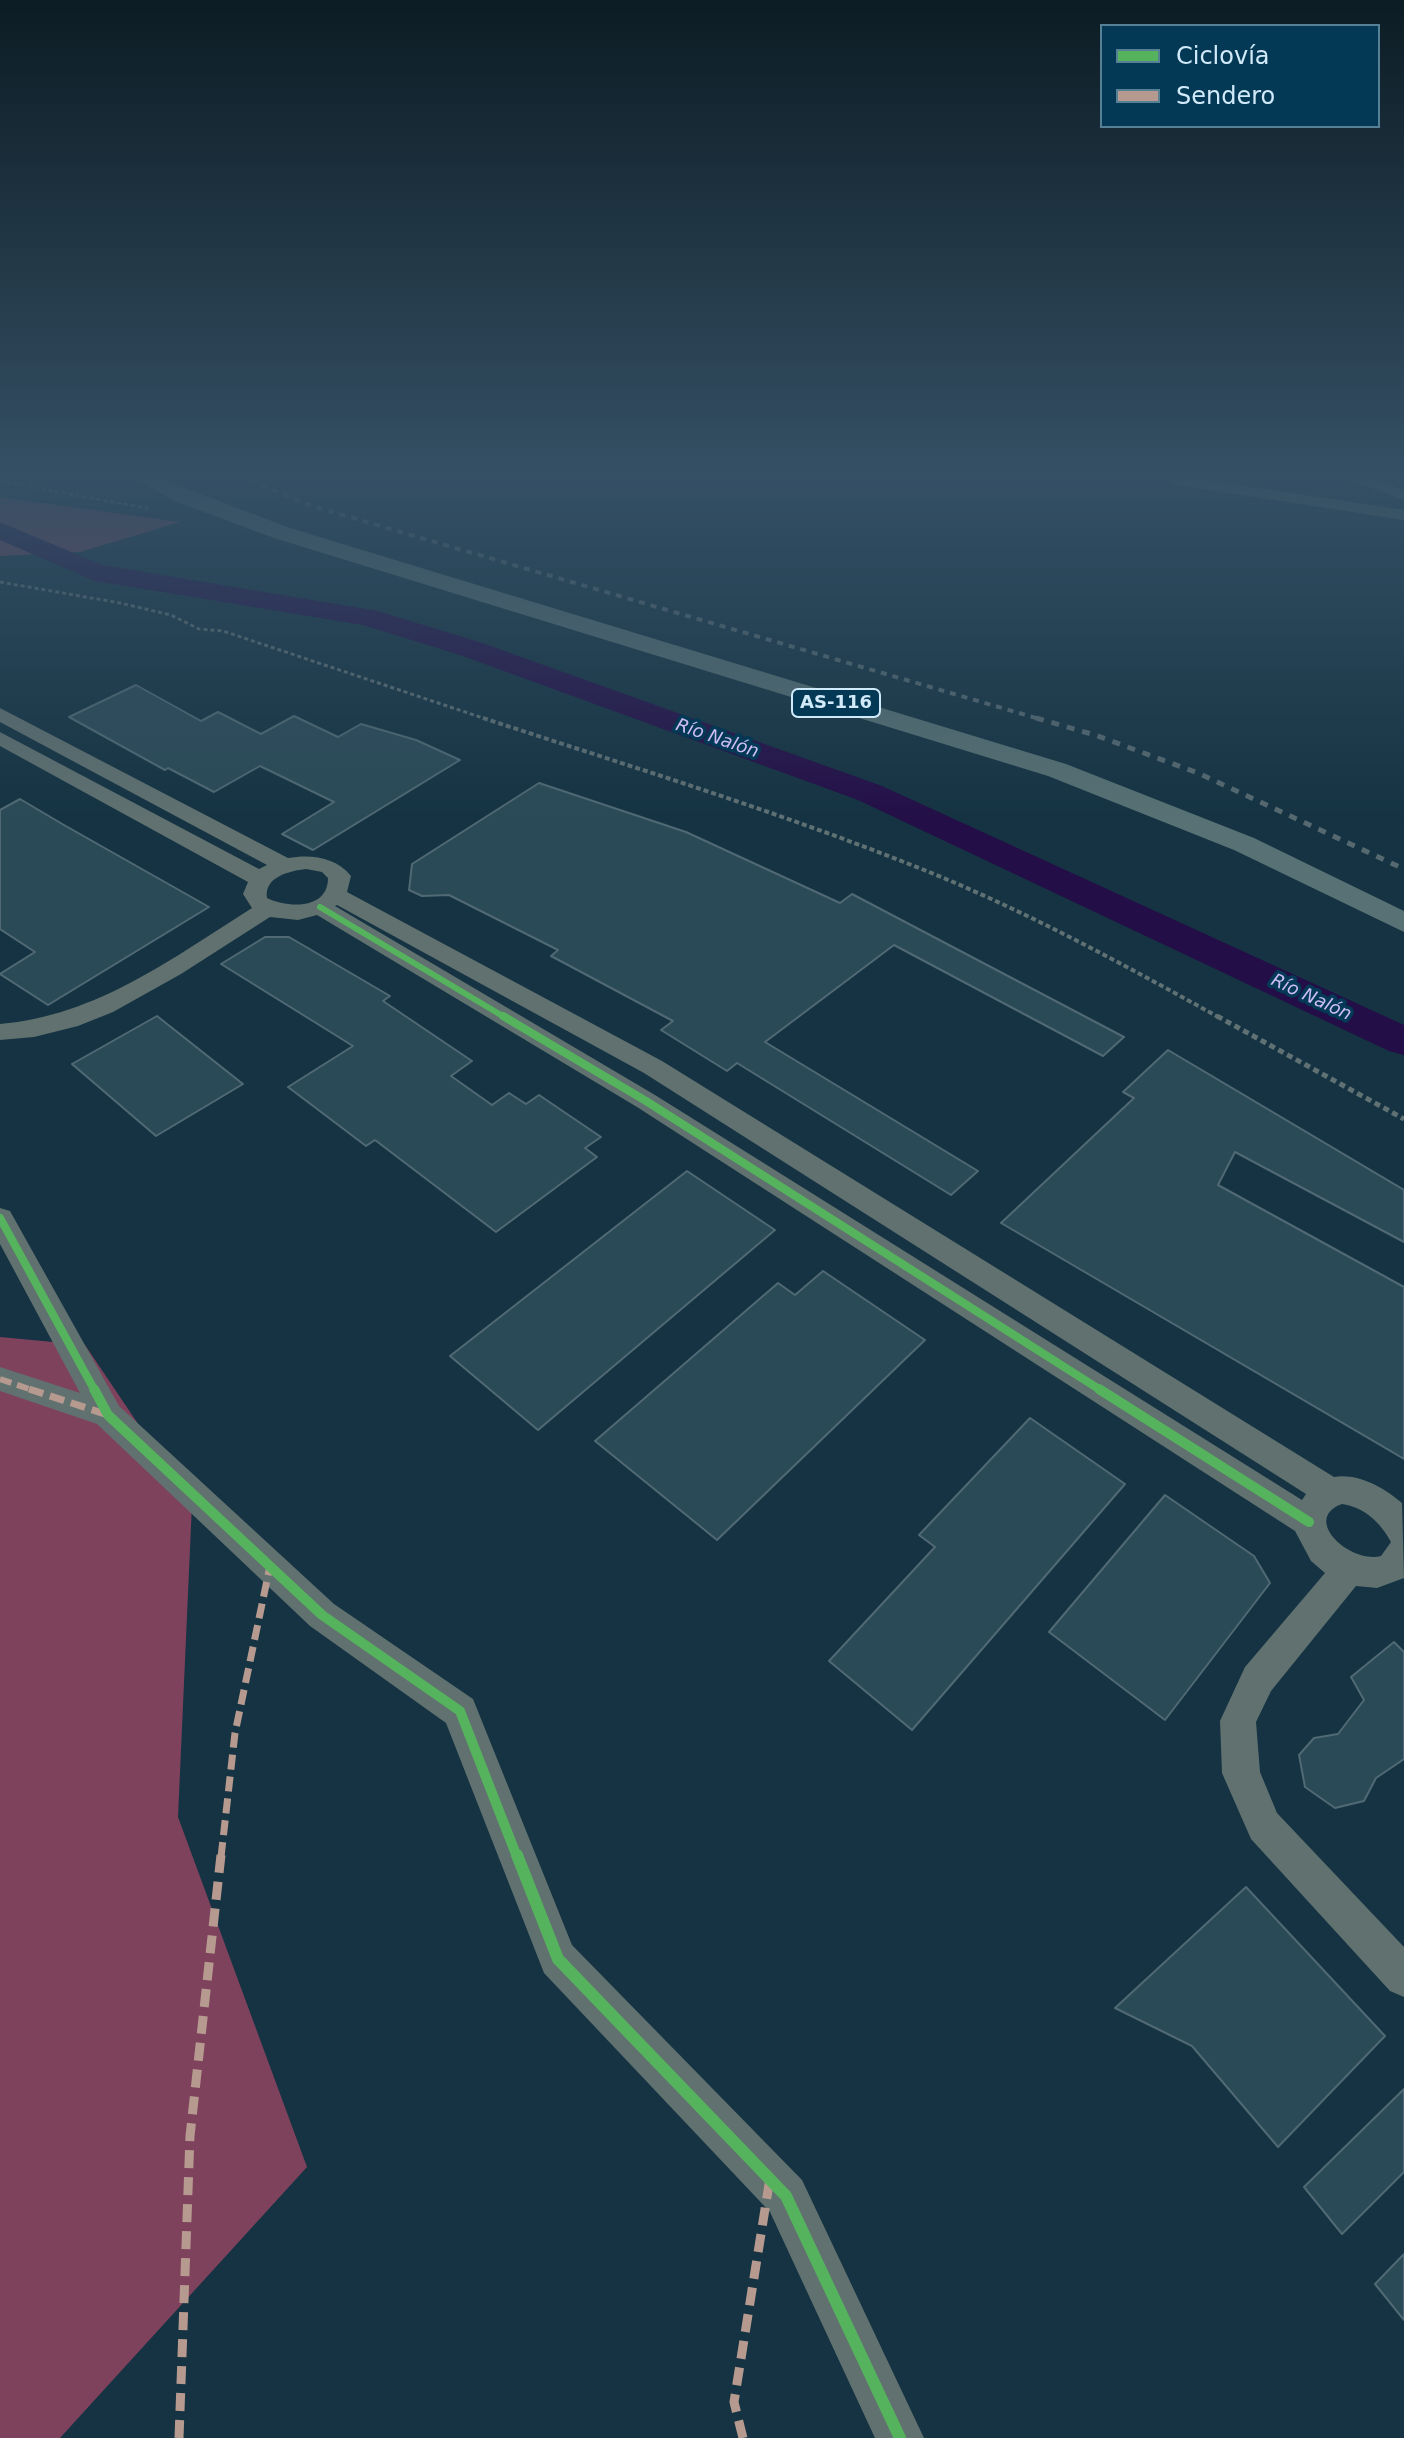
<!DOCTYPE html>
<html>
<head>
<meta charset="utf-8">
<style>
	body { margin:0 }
	#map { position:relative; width:1404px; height:2438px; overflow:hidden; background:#153342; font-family:"DejaVu Sans",sans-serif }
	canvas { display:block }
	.legend { position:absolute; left:1100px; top:24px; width:280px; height:104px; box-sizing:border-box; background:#033954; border:2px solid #558096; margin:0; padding:10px 14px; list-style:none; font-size:24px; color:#d1eafa }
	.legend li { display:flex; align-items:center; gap:16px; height:40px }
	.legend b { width:40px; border:2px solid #558096 }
</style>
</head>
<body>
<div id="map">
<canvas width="1404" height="2438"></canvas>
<ul class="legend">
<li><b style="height:10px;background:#56b35d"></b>Ciclovía</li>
<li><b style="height:10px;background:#b69a8f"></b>Sendero</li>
</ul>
</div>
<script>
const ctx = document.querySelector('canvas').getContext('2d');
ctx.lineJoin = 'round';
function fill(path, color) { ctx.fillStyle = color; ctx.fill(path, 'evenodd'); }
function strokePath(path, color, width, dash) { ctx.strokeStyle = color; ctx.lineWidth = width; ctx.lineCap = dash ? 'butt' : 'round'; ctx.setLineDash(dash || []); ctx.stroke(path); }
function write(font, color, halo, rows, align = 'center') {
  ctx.font = font + ' "DejaVu Sans",sans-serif'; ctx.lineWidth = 7; ctx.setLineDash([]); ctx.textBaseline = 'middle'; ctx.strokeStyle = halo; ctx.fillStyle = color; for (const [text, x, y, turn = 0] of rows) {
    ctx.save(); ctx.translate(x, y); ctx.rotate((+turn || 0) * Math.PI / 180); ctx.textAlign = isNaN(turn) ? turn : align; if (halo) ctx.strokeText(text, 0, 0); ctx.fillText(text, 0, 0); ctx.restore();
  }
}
fill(new Path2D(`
	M0,497L180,522L80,552L0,556Z
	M0,1337L85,1345L192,1504L178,1817L307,2167L60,2438H0Z`), '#7f425d');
fill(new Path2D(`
	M0,522L102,565L378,611L482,643L882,786L1404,1025V1055L1389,1051L858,800L460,655L363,625L95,581L0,540Z`), '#240e47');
const building = new Path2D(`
	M136,685L201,721L218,712L261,734L294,716L338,737L361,724L416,740L460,760L313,850L282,834L334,802L260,766L214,792L168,768L165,770L69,717Z
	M539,783L686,832L840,903L852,894L1124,1037L1103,1056L894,945L765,1042L978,1171L951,1195L737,1063L727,1071L661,1030L673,1021L551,956L558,950L449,895L422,896L409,890L412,864Z
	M20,799L64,825L209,907L48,1005L0,974L35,952L0,929V810Z
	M265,937H289L390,996L383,1001L472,1061L451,1076L492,1105L509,1093L526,1104L539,1095L601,1137L585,1148L597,1157L496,1232L375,1140L366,1146L288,1087L353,1046L221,964Z
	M157,1016L243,1084L156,1136L72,1064Z
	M1168,1050L1404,1190V1242L1235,1152L1218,1185L1404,1287V1459L1001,1223L1134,1098L1123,1092Z
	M687,1171L775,1230L538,1430L450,1356Z
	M823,1271L925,1340L717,1540L595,1441L778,1283L795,1295Z
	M1030,1418L1125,1484L912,1730L829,1661L935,1547L919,1535Z
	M1165,1495L1254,1556L1270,1583L1165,1720L1049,1632Z
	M1394,1642L1404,1652V1759L1376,1778L1364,1801L1335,1808L1305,1787L1299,1755L1314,1738L1338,1734L1364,1700L1351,1677Z
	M1246,1887L1385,2036L1278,2147L1192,2046L1115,2008Z
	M1404,2089V2172L1342,2234L1304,2187Z
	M1404,2254V2320L1375,2284Z`);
fill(building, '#2b4a57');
strokePath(building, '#506974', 2);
strokePath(new Path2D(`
	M0,481L151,509
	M0,582L120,603L171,615L199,629L223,631L489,720`), '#607174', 3, [4, 3]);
strokePath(new Path2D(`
	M483,718C626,765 770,809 909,864C1017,906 1119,962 1220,1018`), '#607174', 4, [5, 3]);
strokePath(new Path2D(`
	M1217,1016L1404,1119`), '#607174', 5, [6, 4]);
fill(new Path2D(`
	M1169,480H1207L1404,510V520L1177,485Z
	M1350,480H1375L1404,490V500Z
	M0,708L288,858C311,854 336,857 351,876L347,892L662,1061L1334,1477C1359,1473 1384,1488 1402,1503L1404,1578L1377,1588L1356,1586L1271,1691L1256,1722L1260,1772L1277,1813L1404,1947V1997L1390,1991L1251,1839L1222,1773L1220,1721L1245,1667L1325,1573L1311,1561L1295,1531L637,1107L317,915L298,920L270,917L181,974L113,1012L78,1026L34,1037L0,1040V1024C96,1016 173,958 252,908L243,894L248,882L0,746V732L259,869L267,865L0,722ZM306,869L322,872L328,878C328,910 288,908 267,898C264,877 289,871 306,869ZM337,905L644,1073L1306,1494L1302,1500L655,1095L335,906ZM1342,1504C1364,1507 1381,1523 1391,1542L1381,1556C1350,1564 1301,1519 1342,1504Z
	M0,1208L10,1211L119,1406L334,1604L473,1699L572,1945L802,2180L924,2438H875L770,2212L544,1973L446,1723L310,1626L97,1424L0,1391V1367L80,1393L0,1244Z`), '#607170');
fill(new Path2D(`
	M137,480H164L290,528L1066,764L1254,838L1404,911V932L1234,850L1048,776L274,538L175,501Z`), '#587174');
strokePath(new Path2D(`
	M250,480L312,506L1043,720`), '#566970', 4, [6, 6]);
strokePath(new Path2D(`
	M1036,718L1095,735L1198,773L1404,869`), '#566970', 5, [8, 8]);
strokePath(new Path2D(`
	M0,1379L35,1391`), '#b69a8f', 6, [12, 6]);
strokePath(new Path2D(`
	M29,1389L108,1415
	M221,1857L235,1733L270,1566`), '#b69a8f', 7, [15, 7]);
strokePath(new Path2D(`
	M179,2438L190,2136L221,1855
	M743,2438L734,2402L770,2178`), '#b69a8f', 9, [18, 9]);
strokePath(new Path2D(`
	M320,907L506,1018`), '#56b35d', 6);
strokePath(new Path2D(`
	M503,1016L646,1101L1102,1391
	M0,1218L95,1391`), '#56b35d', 8);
strokePath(new Path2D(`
	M94,1389L108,1415L322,1615L460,1711L517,1857
	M1099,1389L1309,1522`), '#56b35d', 10);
strokePath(new Path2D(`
	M517,1855L558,1959L786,2196L900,2438`), '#56b35d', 12);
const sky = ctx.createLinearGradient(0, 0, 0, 822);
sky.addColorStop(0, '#0c1c24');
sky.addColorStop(0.58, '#355065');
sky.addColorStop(1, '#35506500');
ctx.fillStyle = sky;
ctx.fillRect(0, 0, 1404, 822);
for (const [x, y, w] of [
	[836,703,88]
]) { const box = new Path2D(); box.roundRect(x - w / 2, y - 14, w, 28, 6); ctx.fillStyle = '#033954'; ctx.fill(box); strokePath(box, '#d1eafa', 2); }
write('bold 18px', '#d1eafa', null, [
	["AS-116",836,703]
]);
write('italic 18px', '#cdbcf6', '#033954', [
	["Río Nalón",717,739,19],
	["Río Nalón",1311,998,25]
]);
</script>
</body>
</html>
